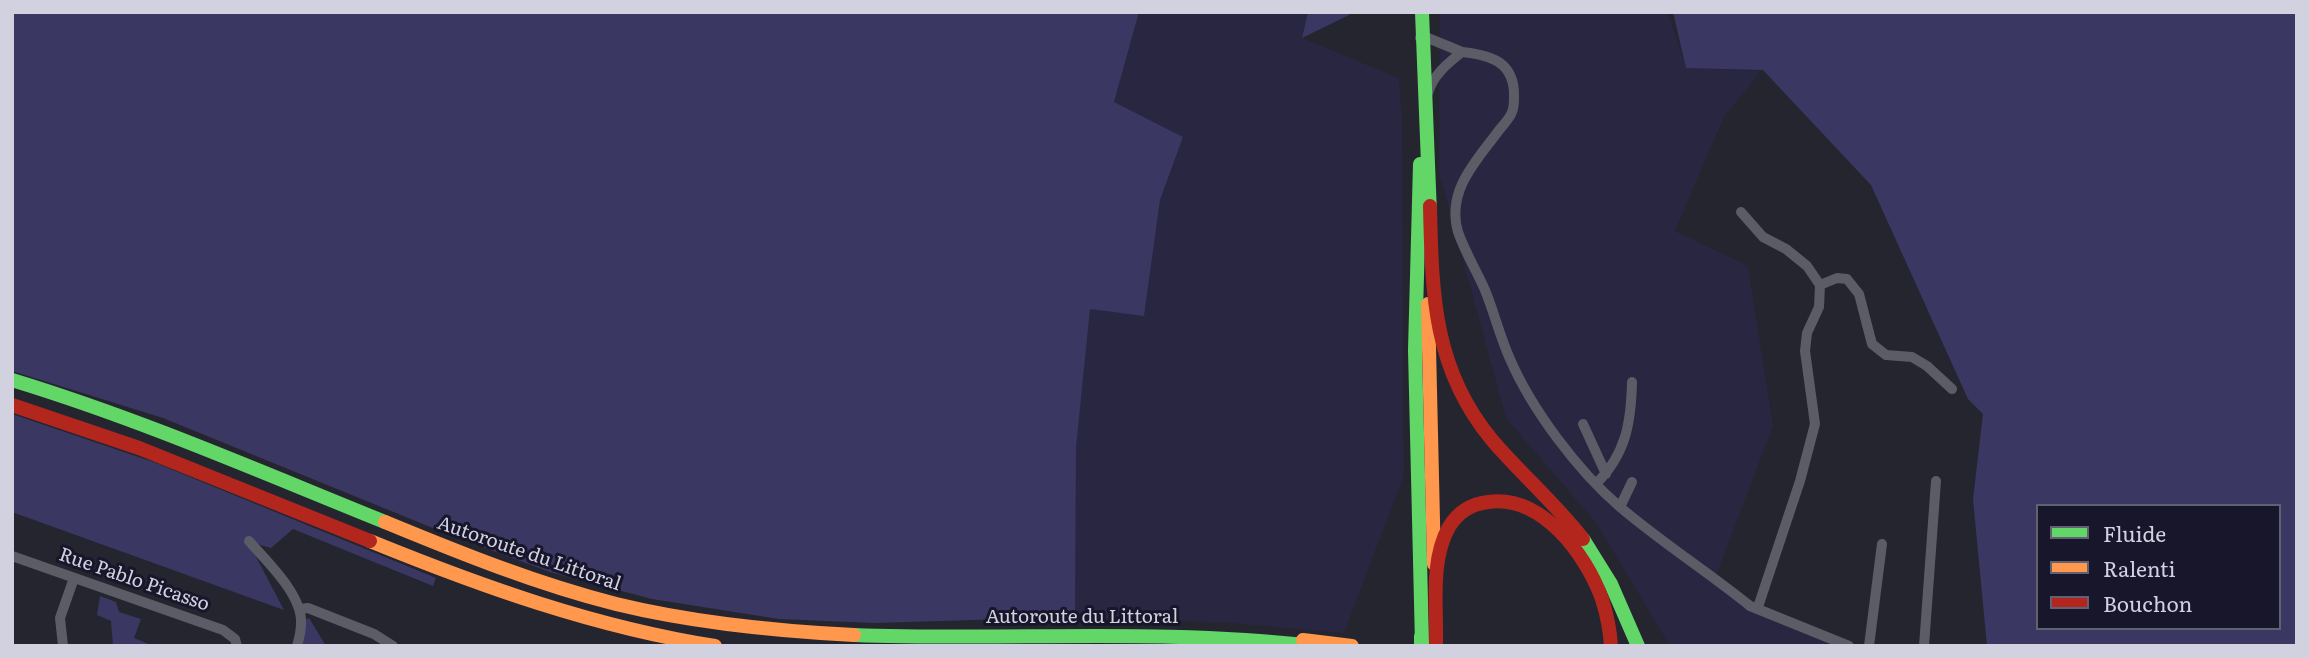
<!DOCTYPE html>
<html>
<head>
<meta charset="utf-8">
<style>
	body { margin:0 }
	#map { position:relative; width:2309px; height:658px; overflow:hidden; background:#252530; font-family:Literata,serif }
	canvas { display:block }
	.frame { position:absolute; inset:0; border:14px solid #d1d1e0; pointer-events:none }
	.legend { position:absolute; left:2036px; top:504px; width:245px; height:126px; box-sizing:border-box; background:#17162b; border:2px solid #616173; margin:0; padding:9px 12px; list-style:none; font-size:21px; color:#d1d1e0 }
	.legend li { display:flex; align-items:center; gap:14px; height:35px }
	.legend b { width:35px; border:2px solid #616173 }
</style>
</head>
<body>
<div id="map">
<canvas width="2309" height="658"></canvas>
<div class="frame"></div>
<ul class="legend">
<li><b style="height:9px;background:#63d668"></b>Fluide</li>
<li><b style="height:9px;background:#ff974d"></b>Ralenti</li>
<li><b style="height:9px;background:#b3261e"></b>Bouchon</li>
</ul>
</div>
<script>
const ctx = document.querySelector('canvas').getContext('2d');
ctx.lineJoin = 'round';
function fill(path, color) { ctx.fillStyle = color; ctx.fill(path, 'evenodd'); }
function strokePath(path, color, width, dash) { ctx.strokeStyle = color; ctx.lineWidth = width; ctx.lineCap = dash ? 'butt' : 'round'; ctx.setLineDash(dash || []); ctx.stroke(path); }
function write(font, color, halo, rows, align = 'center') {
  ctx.font = font + ' Literata,serif'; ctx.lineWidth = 6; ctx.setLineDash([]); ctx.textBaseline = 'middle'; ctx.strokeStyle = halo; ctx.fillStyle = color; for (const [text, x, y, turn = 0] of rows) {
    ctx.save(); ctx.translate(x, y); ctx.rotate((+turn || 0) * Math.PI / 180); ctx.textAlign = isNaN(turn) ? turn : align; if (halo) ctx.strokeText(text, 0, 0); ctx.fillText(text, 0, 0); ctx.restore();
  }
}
fill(new Path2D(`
	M1139,12H1308L1302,38L1399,78L1402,119L1404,475L1344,633L1230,623L1075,617L1076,448L1090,309L1144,315L1160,200L1183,137L1114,102Z
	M1440,12H1668L1686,68L1761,71L1724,117L1675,231L1748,266L1773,426L1716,576L1749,603L1850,646H1670L1597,524L1506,418L1439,172Z`), '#282640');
fill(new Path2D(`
	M12,12H1139L1114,102L1183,137L1160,200L1144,316L1090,309L1076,448L1075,617L874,623L779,619L652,599L550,572L445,533L163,418L12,371Z
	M1308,12H1350L1349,15L1302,38Z
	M1673,12H2297V646H1987L1973,499L1983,414L1968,399L1871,185L1763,70L1686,68ZM2038,506H2279V628H2038Z
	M12,414L156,463L436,578L433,586L293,529L271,548L257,544L252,549L284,610L12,512Z
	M100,596L116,602L119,612L141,619L134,638L153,646H113L111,621L97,615Z
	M309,618L326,646H301L305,620Z`), '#3b3763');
strokePath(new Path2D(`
	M1420,38L1423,36L1462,52C1447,64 1434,74 1428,93
	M1462,52C1491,55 1515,62 1514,97C1514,101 1514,108 1512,112C1510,118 1504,124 1500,129C1477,160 1446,190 1458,232C1465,252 1476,270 1485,290C1494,312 1500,337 1510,359C1532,410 1578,471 1620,507C1661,542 1708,572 1750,606L1755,608L1759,604L1800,481L1815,424L1805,351L1807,333L1819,307L1820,285L1807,266L1786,249L1763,237L1741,212
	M1820,285L1837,278L1847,279L1859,294L1872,344L1886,355L1912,357L1927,366L1952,389
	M1583,424L1606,474
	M1596,484C1626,454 1631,423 1632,382
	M1620,507L1632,482
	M249,541C267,562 303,595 301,624C301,631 299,639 297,646
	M12,556L223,630L235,639L237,646
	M1755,608L1849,646
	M300,609L308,608L374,634L393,646
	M63,646L60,618L74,578
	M1869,646L1882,544
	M1924,646L1936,481`), '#5c5c67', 10);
strokePath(new Path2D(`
	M1422,12L1430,214
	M1420,164L1415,350L1422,644
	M12,380C140,419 261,472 385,522
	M1583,539L1611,584L1638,646
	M854,635C1009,641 1158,628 1313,646
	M1421,636V646`), '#63d668', 14);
strokePath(new Path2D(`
	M1428,304L1434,564
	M385,522C460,553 537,584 616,604C694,623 774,631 854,635
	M370,541C483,587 595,627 715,646
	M1303,640L1352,646`), '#ff974d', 14);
strokePath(new Path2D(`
	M1430,206C1432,294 1433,369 1492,440C1521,474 1555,503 1583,539
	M12,405L139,448L370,541
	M1436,643C1437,607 1430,560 1449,527C1458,512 1471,504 1488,502C1541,494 1586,554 1602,599C1607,615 1610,629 1611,646`), '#b3261e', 14);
write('19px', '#d1d1e0', '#17162b', [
	["Autoroute du Littoral",529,554,19],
	["Rue Pablo Picasso",134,580,19],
	["Autoroute du Littoral",1082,617]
]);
</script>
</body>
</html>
